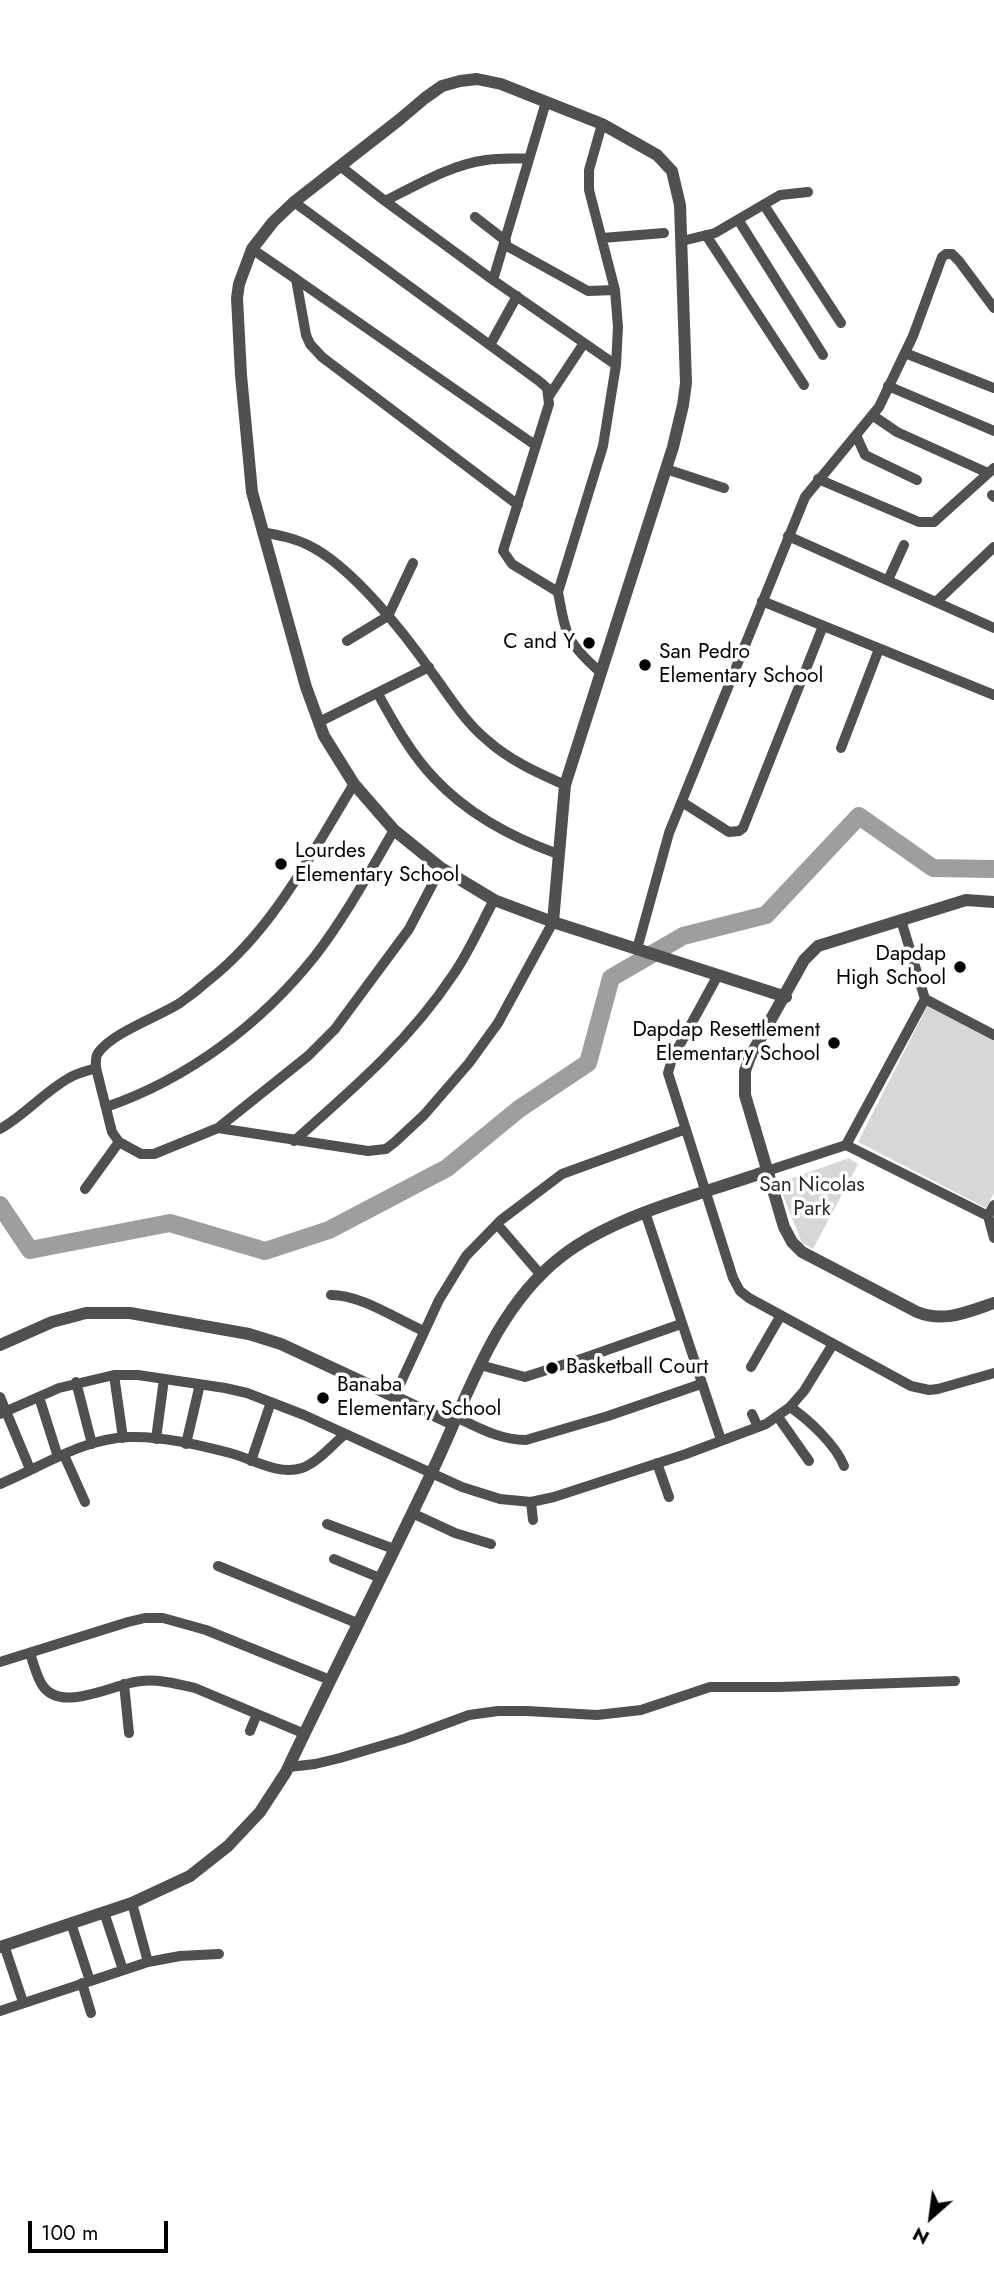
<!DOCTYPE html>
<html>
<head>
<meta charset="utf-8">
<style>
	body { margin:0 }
	#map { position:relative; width:994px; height:2280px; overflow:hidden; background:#fff; font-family:Jost,sans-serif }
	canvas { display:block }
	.north { position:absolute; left:896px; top:2182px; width:70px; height:70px; -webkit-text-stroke:5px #fff; paint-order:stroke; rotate:208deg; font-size:19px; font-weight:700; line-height:28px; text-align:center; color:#000 }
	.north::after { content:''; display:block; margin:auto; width:24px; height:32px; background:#000; clip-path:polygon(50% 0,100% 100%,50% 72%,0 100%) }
	.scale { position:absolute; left:28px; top:2221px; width:140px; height:32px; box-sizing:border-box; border:4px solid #000; border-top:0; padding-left:9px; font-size:21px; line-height:24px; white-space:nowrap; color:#000; -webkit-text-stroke:5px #fff; paint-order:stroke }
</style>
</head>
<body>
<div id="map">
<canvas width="994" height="2280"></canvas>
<div class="north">N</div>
<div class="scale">100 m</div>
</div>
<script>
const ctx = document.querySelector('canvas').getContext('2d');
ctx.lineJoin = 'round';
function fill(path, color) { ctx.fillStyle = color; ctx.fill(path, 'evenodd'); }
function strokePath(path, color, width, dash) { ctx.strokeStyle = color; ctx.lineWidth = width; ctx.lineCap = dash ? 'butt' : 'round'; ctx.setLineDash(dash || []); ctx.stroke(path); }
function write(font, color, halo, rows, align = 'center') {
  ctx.font = font + ' Jost,sans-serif'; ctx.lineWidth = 7; ctx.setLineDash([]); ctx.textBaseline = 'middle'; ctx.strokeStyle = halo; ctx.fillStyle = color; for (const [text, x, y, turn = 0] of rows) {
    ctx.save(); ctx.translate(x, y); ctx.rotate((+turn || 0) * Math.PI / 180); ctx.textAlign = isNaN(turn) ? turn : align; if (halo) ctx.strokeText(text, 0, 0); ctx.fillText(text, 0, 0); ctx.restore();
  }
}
fill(new Path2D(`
	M928,1005L994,1039V1193L986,1208L858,1142Z
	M849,1158L858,1164L813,1249L802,1243L778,1183Z`), '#d7d7d7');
strokePath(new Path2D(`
	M0,1205L30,1250L170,1223L265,1251L329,1230L447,1168L519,1109L588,1063L611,978L683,936L766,915L859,816L933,868L994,869`), '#9e9e9e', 18);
strokePath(new Path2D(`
	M546,102L493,280L616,365
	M340,166L385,201
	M294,202L539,381L547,388L549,404L503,551L512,564L558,592C566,635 566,642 600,672
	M764,205L841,323
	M475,217L506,241
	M739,221L823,355
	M706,235L804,385
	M602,238L664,233
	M682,241L715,233L780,195L808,192
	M505,245L588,291L615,290
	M252,249L296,279L306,335L310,344L322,357L518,505
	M296,279L535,445
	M493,280L385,201C417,185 450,165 486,160C500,158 515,159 529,158
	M490,345L517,296
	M905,353L994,388
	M888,386L994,431
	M549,396L584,343
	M872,415L897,432L988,473
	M856,435L865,455L917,480
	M666,469L724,488
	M818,479L919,522H934L994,468
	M992,495L994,497
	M262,532C278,535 294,538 308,545C352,566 405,634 433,674C450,697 465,722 487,740C509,760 538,773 565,785
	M788,536L994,628
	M888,580L904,545
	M558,592L603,446L616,365L618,327L615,290L589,190V170L602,124
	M762,601L994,695
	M937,601L994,547
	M347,641L388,616L413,563
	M378,694C394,723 411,754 435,779C468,814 513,838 558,854
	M319,722L429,667
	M841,748L879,649
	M682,802L729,832L739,831L743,828L823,626
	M901,920L925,999
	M637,949L669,833L805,497L879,407L913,336L942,257L946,254H952L959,261L994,308
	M718,975L672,1059L668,1073L733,1278L740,1291L749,1298L911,1386L929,1390L938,1389L994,1373
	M96,1068L112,1132L119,1142L141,1154H154L218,1128L368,1151L386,1149L395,1142L424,1115L469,1063L498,1023L553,922
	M106,1107C188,1079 261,1024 315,956C345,917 369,873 394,830
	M218,1128L308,1056L335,1029L409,929L441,868
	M0,1129C25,1115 44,1092 69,1078C77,1073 87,1071 96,1068C96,1063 95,1057 98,1053C113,1032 158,1017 180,1003C190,996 200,988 209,980C274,929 312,852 354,784
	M294,1141C353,1089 409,1041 453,975C469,952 481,924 494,900
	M767,1171L846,1145
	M85,1189L119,1142
	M994,1205L988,1216L994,1238
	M645,1212L721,1440
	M988,1216L846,1145L925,999L994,1035
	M497,1224L540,1274
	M331,1295C362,1295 396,1319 424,1331
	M480,1365L525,1377L587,1357L681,1324
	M751,1367L781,1315
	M114,1375L123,1438
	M76,1382L92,1444
	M395,1395L439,1300L466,1256L501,1220L562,1174L686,1129
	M0,1397L30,1469
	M39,1397L58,1457
	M790,1407C808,1419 836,1445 844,1466
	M0,1414L59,1388L114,1375H138L225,1388L247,1393L304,1415L462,1487L500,1499L531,1502L554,1497L686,1454L766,1424L790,1407L804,1391L833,1344
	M752,1414L758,1427
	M456,1417C479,1428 500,1440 526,1440L608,1416L701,1384
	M778,1417L809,1461
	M156,1439L164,1379
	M186,1444L200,1384
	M64,1455L85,1502
	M251,1461L271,1402
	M657,1463L669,1497
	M0,1484C42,1467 83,1438 130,1437C162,1436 199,1445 230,1453C253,1459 278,1476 302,1468C318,1462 331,1446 344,1435
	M531,1502L533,1520
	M412,1513L455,1533L491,1544
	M327,1524L394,1549
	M334,1559L380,1578
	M218,1566L357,1623
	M30,1653C33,1662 36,1674 41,1683C59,1716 114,1683 141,1681C159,1679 178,1684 195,1688L305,1734
	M0,1662L128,1622L145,1618H163L206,1630L330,1680
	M124,1684L129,1733
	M250,1731L257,1714
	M289,1767L315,1764L340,1758L404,1739L469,1715L498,1711H527L597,1715L641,1710L710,1687H779L955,1681
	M132,1903L148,1962
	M104,1912L123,1970
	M71,1923L90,1981
	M4,1945L23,2002
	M82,1983L91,2013
	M0,2011L148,1962L180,1956L219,1954`), '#505050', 10);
strokePath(new Path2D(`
	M994,902L966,900L818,946L804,960L750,1057L745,1071V1095L784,1227L792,1242L802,1252L917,1312C944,1323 967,1312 994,1303
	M553,922L565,785L673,447L683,405L686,383L680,205L672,171L657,155L602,124L501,84L477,79L460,81L442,86L425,98L399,120L294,202L273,222L252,249L239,284L237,298L241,375L252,492L306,687L324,736L354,784L394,830L441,868L494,900L553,922L786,997
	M0,1345L52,1322L86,1313H130L249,1334L281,1344L453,1424
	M0,1947L132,1903L190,1876L228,1846L260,1812L286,1772C333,1673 383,1575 430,1476C467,1400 492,1310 562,1256C616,1214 703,1194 767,1171`), '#505050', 12);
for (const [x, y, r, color] of [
	[589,643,7,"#000"],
	[645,665,7,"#000"],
	[281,864,7,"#000"],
	[960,967,7,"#000"],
	[834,1043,7,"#000"],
	[552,1368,7,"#000"],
	[323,1398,7,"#000"]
]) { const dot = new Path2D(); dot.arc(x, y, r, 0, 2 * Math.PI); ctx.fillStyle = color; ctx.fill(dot); strokePath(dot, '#fff', 2.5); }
write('21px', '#000', '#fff', [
	["C and Y",575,643,"right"],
	["San Pedro",659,653],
	["Elementary School",659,677],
	["Lourdes",295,852],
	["Elementary School",295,876],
	["Dapdap",946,955,"right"],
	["High School",946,979,"right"],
	["Dapdap Resettlement",820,1031,"right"],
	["Elementary School",820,1055,"right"],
	["Basketball Court",566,1368],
	["Banaba",337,1386],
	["Elementary School",337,1410]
], 'left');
write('21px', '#2e2e2e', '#fff', [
	["San Nicolas",812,1186],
	["Park",812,1210]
]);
</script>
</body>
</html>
